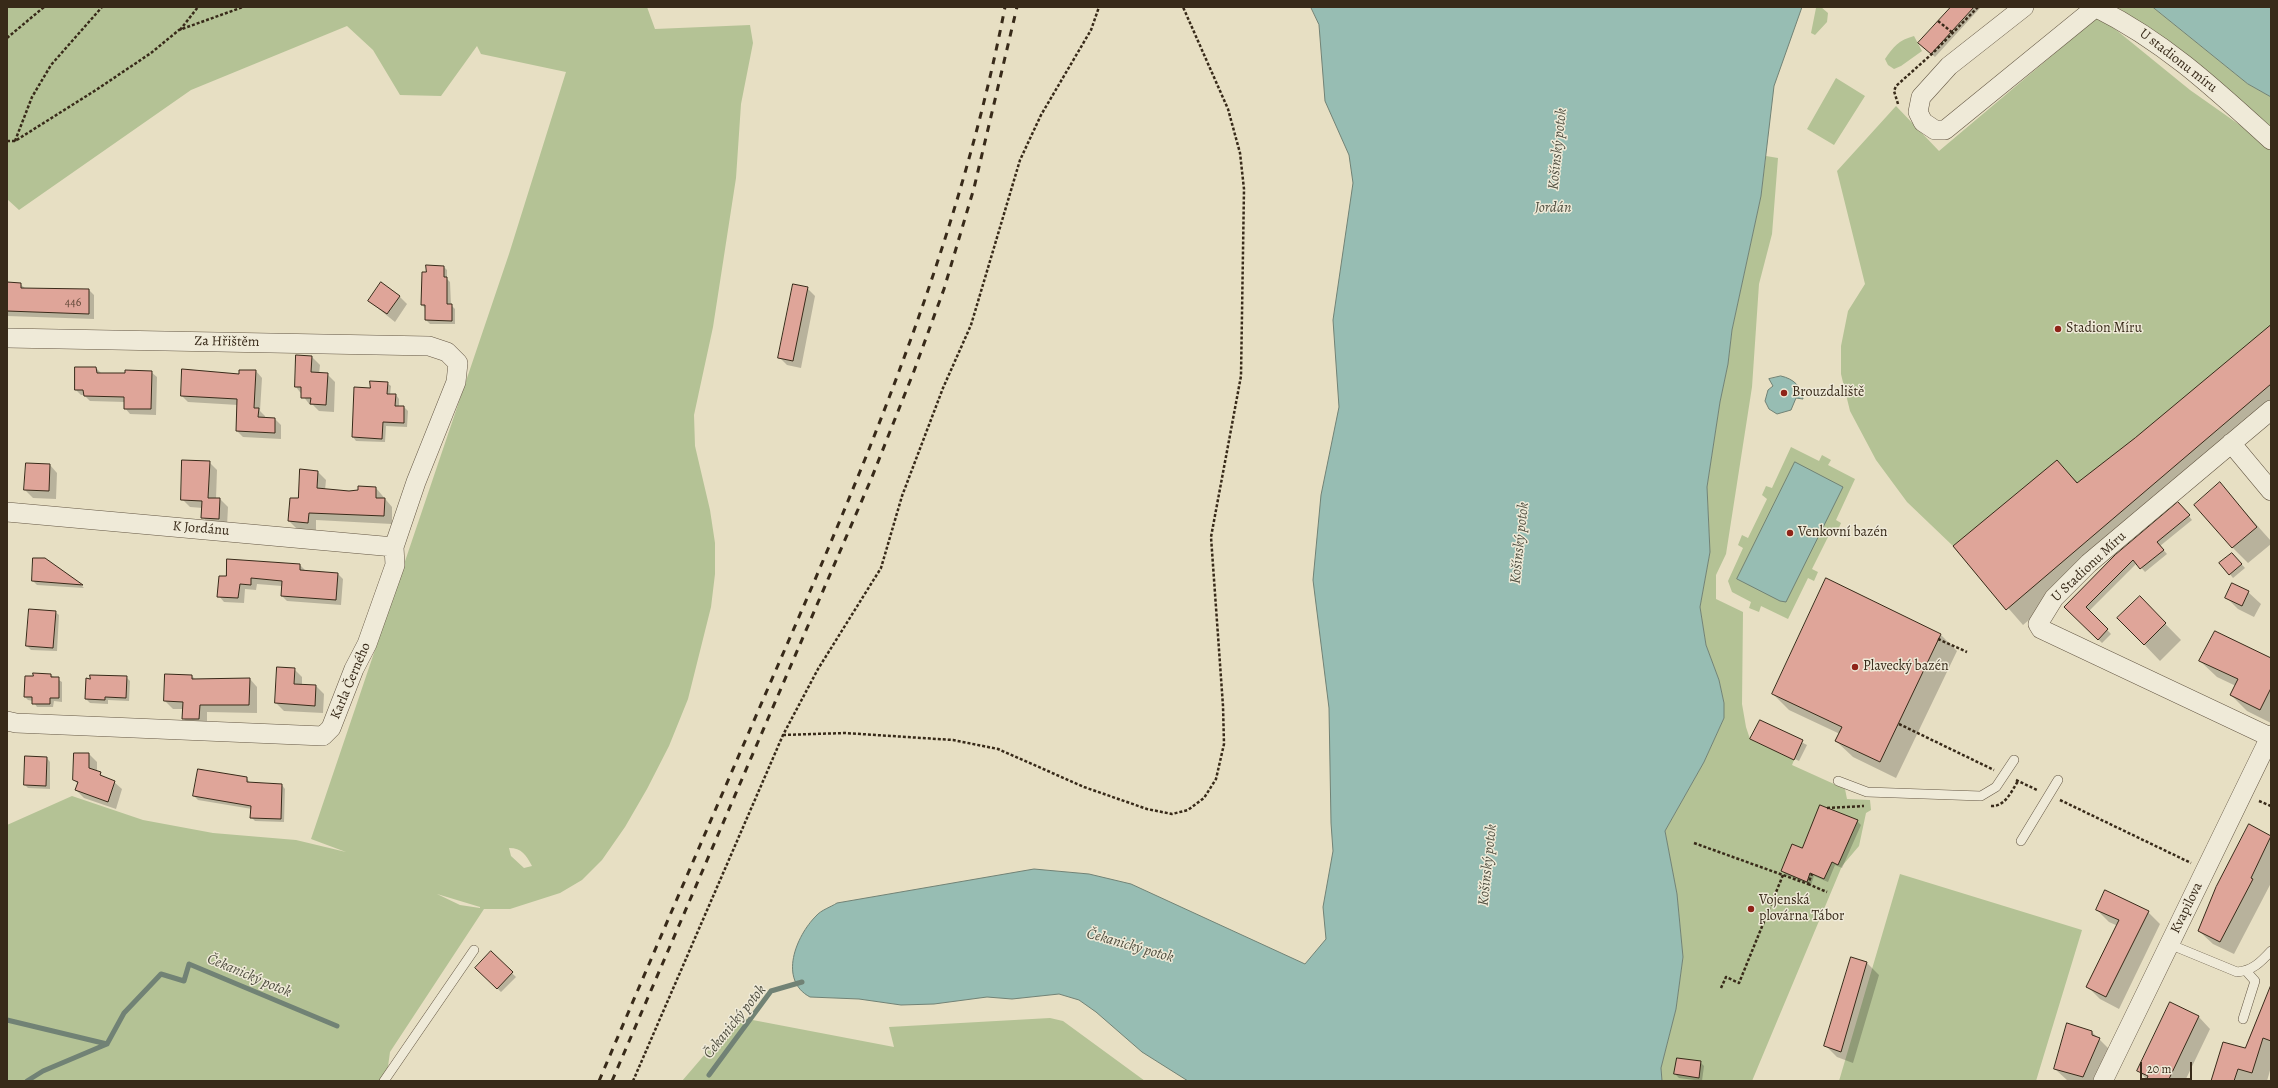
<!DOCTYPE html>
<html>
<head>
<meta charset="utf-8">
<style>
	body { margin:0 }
	#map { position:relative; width:2278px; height:1088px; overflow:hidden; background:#e7dfc3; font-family:Alegreya,serif }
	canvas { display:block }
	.frame { position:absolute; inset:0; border:8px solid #382a19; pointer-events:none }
	.scale { position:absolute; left:2140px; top:1062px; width:52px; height:18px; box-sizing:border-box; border:2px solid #382a19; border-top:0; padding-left:5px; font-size:12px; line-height:14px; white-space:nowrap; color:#382a19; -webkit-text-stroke:3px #efead8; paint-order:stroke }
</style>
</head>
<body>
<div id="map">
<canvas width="2278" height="1088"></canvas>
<div class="frame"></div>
<div class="scale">20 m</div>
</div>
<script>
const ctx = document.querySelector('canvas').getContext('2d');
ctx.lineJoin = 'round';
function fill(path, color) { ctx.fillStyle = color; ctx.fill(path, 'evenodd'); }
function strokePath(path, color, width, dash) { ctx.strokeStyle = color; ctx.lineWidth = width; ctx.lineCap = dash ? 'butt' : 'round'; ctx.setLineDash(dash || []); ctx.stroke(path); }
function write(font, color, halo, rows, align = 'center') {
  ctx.font = font + ' Alegreya,serif'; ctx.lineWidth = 3; ctx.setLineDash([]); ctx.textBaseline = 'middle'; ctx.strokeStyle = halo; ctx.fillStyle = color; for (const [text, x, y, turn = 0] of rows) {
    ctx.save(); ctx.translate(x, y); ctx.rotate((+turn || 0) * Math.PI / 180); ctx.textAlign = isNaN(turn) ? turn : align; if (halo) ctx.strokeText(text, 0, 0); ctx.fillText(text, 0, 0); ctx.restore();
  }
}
fill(new Path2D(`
	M7,7H647L655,29L750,25L753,43L741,104L736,178L713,327L694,415L695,446L710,510L715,543V574L711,607L688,699L669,746L647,789L625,827L602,860L582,880L560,893L510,909H484L390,1052L386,1081H7V825L72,796L143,820L213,833L296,840L346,852L311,839L509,254L566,72L481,54L477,46L441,96L400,95L373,50L347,26L191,90L19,210L7,199ZM509,848C522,848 526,855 532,866L524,868L511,856ZM437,894L480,907V908L460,905Z
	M1821,7L1828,13L1827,22L1815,35L1811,33L1816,8Z
	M2117,7H2153L2248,84L2271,97V128L2160,36Z
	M2099,16L2190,90L2271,147V383L2006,610L1953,546L1907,502L1876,460L1850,411L1841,374V346L1848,311L1865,284L1837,171L1896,106L1939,151Z
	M1914,36L1922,51L1901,66L1894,69L1888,65L1885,59C1893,47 1899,40 1914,36Z
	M1836,78L1865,96L1834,145L1807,129Z
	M1766,156L1778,158L1772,234L1759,284L1752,387L1726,554L1716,575V599L1743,612L1742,704L1746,727L1750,739L1794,760L1792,765L1845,789L1847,799L1870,800L1871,810L1866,813L1859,846L1842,866L1752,1081H1662L1661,1068L1676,1009L1683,957L1677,895L1665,831L1704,762L1724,718V703L1719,680L1706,645L1700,607L1710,552L1707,487L1720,402L1728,364L1732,330L1761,196Z
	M1791,447L1819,461L1822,455L1831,460L1828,465L1855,479L1836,520L1841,523L1837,532L1832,529L1812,569L1818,572L1814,581L1808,578L1788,619L1761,606L1759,612L1749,608L1751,602L1732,592L1728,581L1743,548L1738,545L1742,535L1748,538L1767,499L1762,495L1766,486L1772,488Z
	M1900,874L2082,930L2036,1081H1839Z
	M737,1017L894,1047L889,1027L1050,1018L1063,1021L1145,1081H682Z`), '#b4c295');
const water = new Path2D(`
	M1311,7H1802L1774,86L1761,196L1732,330L1728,364L1720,402L1707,487L1710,552L1700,607L1706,645L1719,680L1724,703V718L1704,762L1665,831L1677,894L1683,957L1676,1009L1661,1068L1662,1081H1188L1142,1052L1096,1012L1079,1000L1059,994L1012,999L987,997L934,1004L901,1005L859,999L810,997C778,980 796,936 816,916C821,910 831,907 837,903L1034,869L1089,874L1131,884L1305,964L1326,939L1323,907L1333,851L1331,823L1329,708L1313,580L1321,495L1339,407L1333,320L1353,183L1349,155L1325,101L1319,25Z
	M2153,7H2271V97L2248,84Z
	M1781,376C1794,379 1801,386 1803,399L1796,398L1791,410L1777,414L1769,409L1765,401L1768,390L1773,386L1769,379Z
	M1795,462L1843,487L1786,602L1780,601L1737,579Z`);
fill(water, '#97bdb3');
strokePath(water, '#718275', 1);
fill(new Path2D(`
	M1953,7H1981L1935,57L1922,46Z
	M444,267L447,270V279L450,282L451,305L455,309V324H430L426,320V309L422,305Z
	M7,283L20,284L26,289L89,290L94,295V319L7,316Z
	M807,288L815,296L801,368L787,365L779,357Z
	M399,296L407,304L395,322L369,301Z
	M2271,326V414L2023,625L1954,546L2057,461L2078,483L2136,439Z
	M312,357L320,365L319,374H327L335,382L334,412L319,411L313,405H310L296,387Z
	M96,368L102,374L151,372L157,377L156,415L130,414L125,408V402L90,401L84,395H81L76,390Z
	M256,371L262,378L260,411L265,416V418L275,419L281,425V439L243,437L237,431L238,405L188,402L182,396L240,375Z
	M387,383L391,386L390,395H396L399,399V407H404L408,411L407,427L386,426L385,442L356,441L353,437L371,389Z
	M209,462L217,470L216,499H220L228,507L227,526L210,525L203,517V508L190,507L182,499Z
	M50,465L57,473L56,499L33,498L25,490Z
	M318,472L326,480L325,490L349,492L376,488L392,507V524L316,520V530L297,529L289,521L299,499Z
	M2220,484L2271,541V544L2248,563L2232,547Z
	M2182,507L2192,520L2160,546L2167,554L2145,572L2137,563L2089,611L2111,634L2102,643L2066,607Z
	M2236,558L2245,568L2233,578L2221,563Z
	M45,559L82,586L84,588L37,585L33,581Z
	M300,565L306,571L338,574L343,579L341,605L287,601L282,596V586L257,584L256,590L245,589L244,603L224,602L219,596L227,577Z
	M2248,592L2261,604L2254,617L2238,609L2226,597Z
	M2140,598L2181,640L2160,661L2119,618Z
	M55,612L59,615L57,651L31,650L27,646Z
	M1940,634L1957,651L1896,778L1853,757L1836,741L1840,734L1789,710L1773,694Z
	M2271,659V723L2247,711L2231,695L2236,686L2217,677L2200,661Z
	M278,668L294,669L302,677V685L316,686L324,694L323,713L284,711L276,703Z
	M51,675L62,682V702L54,701L53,707H37L33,701L28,700L25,697Z
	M192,676L196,680L250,679L257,687V713L207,712V727L191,726L183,718L184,709H173L165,701Z
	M126,677L130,681L129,701L108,700V704L90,703L86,699Z
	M1760,721L1807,745L1799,761L1752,738Z
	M75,754H89L97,762V771L106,779L114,782L122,789L116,809L84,798L76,790L78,784L74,780Z
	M47,758L50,762V789L28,788L25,785Z
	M246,777L250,783L282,785L285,789L284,822L255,821L251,817L252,809L198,800L194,796Z
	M1857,821L1861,825L1842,868L1835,865L1828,882L1814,876L1811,885L1786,875L1782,871L1802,849Z
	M2249,826L2271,836V883L2234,954L2213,944L2199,931Z
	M2097,910L2148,912L2160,924L2119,1009L2100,999L2088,987L2118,926L2109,922Z
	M491,953L516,977L501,992L476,968Z
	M1851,958L1867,963L1879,975L1853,1063L1837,1057L1825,1045Z
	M2271,987V1067L2267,1081H2212L2245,1050Z
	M2198,1016L2210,1029L2185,1081H2148L2138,1070Z
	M2092,1032L2115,1055L2104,1081H2068L2055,1069Z
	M1700,1062L1704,1066L1702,1081L1679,1078L1675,1074Z`), '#0003');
strokePath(new Path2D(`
	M7,1020L107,1044L124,1013L161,974L184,981L189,964L337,1026
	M709,1075L771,991L802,982
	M27,1081L43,1071L107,1044`), '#718275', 5);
const building = new Path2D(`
	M1951,7H1974L1931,54L1918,43Z
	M426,265L444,266V277H447V304H452V321L425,320V305H421L422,272H426Z
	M7,282L21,283V288L89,289V314L7,311Z
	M381,282L400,296L387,314L368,301Z
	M793,284L808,287L793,361L778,358Z
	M2271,325V384L2006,610L1953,546L2057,460L2077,483L2135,438Z
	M296,355L312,356L311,372L328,373L326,405L310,404L311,398H301V387H295Z
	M75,367H96L97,373H125V370L152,371L151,409H124V397L84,396L83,390H75Z
	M182,369L239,374V370H256L254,408H259L258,417L275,418V433L236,431L237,399L181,396Z
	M370,381L388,382L387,394H396L395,406H404V423L383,422L382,439L352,437L354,387L370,388Z
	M182,460L210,461L208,498H220L219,519L201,518L202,501L181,500Z
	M26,463L50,464L49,491L24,490Z
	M300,469L318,471L317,488L349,491L358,490V486L376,487V498H385L384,516L309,513L308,523L288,521L290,498H298Z
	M2220,482L2257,527L2232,548L2194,505Z
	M2178,502L2190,515L2157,542L2164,550L2140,569L2133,560L2086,607L2108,629L2098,640L2064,607L2115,555Z
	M2232,553L2242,564L2229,575L2219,563Z
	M33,558H45L83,585L32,581Z
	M227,559L300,564V570L338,573L336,600L281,596L282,581L251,578V585L240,584L238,598L217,597L219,576H226Z
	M1826,578L1941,634L1880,762L1835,741L1842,727L1772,694Z
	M2232,583L2249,591L2242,606L2225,598Z
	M2140,596L2166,623L2144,645L2117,618Z
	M29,609L56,611L53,648L26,646Z
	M2215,631L2271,658V688L2260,710L2230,695L2238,679L2199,661Z
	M277,667L295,668L294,684L316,685L315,706L275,703Z
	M33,673L51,674V677H59V698H50V704H32V697H24L25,676H33Z
	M165,674L192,675V679L250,678L249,705H200L199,719H182L183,702L164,701Z
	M90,675L127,676L126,698L105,697V700L85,699L86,678L90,679Z
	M1760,720L1803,740L1794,760L1750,739Z
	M74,753H89V768L101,772L100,775L115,781L108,802L75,790L78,782L73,780Z
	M25,756L47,757L46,786L24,785Z
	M198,769L247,777V782L282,784L281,819L250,818L251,806L193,796Z
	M1820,805L1858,820L1838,865L1832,862L1824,879L1810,873L1807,882L1781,871L1792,844L1802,848Z
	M2249,824L2271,836L2251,878L2253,879L2220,942L2198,931L2216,887Z
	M2105,890L2149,911L2106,997L2086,987L2119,920L2096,910Z
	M491,951L513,972L497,989L475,968Z
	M1851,957L1867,962L1841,1052L1824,1046Z
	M2271,985V1041L2263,1038L2252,1073L2238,1069L2234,1081H2211L2223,1042L2245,1048Z
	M2170,1002L2199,1016L2168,1081H2146L2148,1076L2137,1071Z
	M2067,1023L2092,1031V1035L2100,1038L2083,1077L2054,1069Z
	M1677,1058L1701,1061L1699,1078L1674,1074Z`);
fill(building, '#dfa599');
strokePath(building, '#382a19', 1);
const lane = new Path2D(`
	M1838,781L1867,792L1981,796L1996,787L2014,760
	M2021,841L2058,780
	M2169,944L2237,972C2252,971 2261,962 2271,951
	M2243,1019L2255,981L2247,972
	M384,1081L474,950`);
const street = new Path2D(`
	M2024,7L1949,66L1921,97L1918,112L1923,122L1935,130H1945L2096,7
	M2095,7C2165,42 2214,88 2271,140
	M7,338L429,346L447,352L458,363L456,382L416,482L394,547L395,565L367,644L354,669L331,728L323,736L16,723L7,721
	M2231,443L2271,491
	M7,512L394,547
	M2270,737L2041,629L2038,624L2054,598L2089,563L2271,410
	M2103,1081L2271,735`);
strokePath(lane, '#645744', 10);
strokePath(street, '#645744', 20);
strokePath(new Path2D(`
	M1938,21L1953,33
	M180,30L198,7
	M7,38L44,7
	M1898,104L1894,91L1896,86L1934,52L1978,7
	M7,141H15L96,90L151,53L179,30L243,7
	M15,141L32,97L51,65L102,7
	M1938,639L1967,652
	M1899,724L1994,770
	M783,735L845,733L953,740L998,749L1084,787L1147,809L1172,814L1188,810L1204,798L1216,779L1224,744L1223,706L1211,537L1241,376L1244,189L1240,153L1228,109L1183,7
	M2016,780L2037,790
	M2060,800L2191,863
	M2259,801L2271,806
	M1991,806C2005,807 2011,792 2018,781
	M1827,808L1864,806
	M1694,843L1808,884L1812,874
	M1808,884L1827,892
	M1721,988L1726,977L1739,983L1783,875
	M633,1081L783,735L818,669L881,568L902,496L943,388L971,325L1020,160L1041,115L1091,30L1099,7`), '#382a19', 2.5, [3, 2]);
strokePath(lane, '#efead8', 9);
strokePath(street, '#efead8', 19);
strokePath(new Path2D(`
	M599,1081C657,945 716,808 775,672C869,457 960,239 1005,7
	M612,1081L872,477L914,371L944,289L974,188L1017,7`), '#382a19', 3, [7, 7]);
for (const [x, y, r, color] of [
	[2058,329,4,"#8f2418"],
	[1784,393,4,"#8f2418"],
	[1790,533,4,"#8f2418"],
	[1855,667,4,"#8f2418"],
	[1751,909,4,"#8f2418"]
]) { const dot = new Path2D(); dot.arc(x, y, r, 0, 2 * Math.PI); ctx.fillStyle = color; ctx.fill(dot); strokePath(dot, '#efead8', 1.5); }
write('12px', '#624939', null, [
	["446",73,303]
]);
write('14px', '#382a19', '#efead8', [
	["U stadionu míru",2178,61,38],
	["Za Hřištěm",227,342,1],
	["K Jordánu",201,529,5],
	["U Stadionu Míru",2089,567,-43],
	["Karla Černého",351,681,-67],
	["Kvapilova",2187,908,-64]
]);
write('14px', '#382a19', '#efead8', [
	["Stadion Míru",2066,329],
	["Brouzdaliště",1792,393],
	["Venkovní bazén",1798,533],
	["Plavecký bazén",1863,667],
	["Vojenská",1759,901],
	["plovárna Tábor",1759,917]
], 'left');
write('italic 15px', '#504f40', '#efead8', [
	["Košínský potok",1558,149,-84],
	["Jordán",1553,208],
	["Košínský potok",1520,543,-84],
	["Košínský potok",1488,865,-84],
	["Čekanický potok",1130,946,16],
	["Čekanický potok",249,976,23],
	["Čekanický potok",735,1022,-51]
]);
</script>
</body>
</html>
